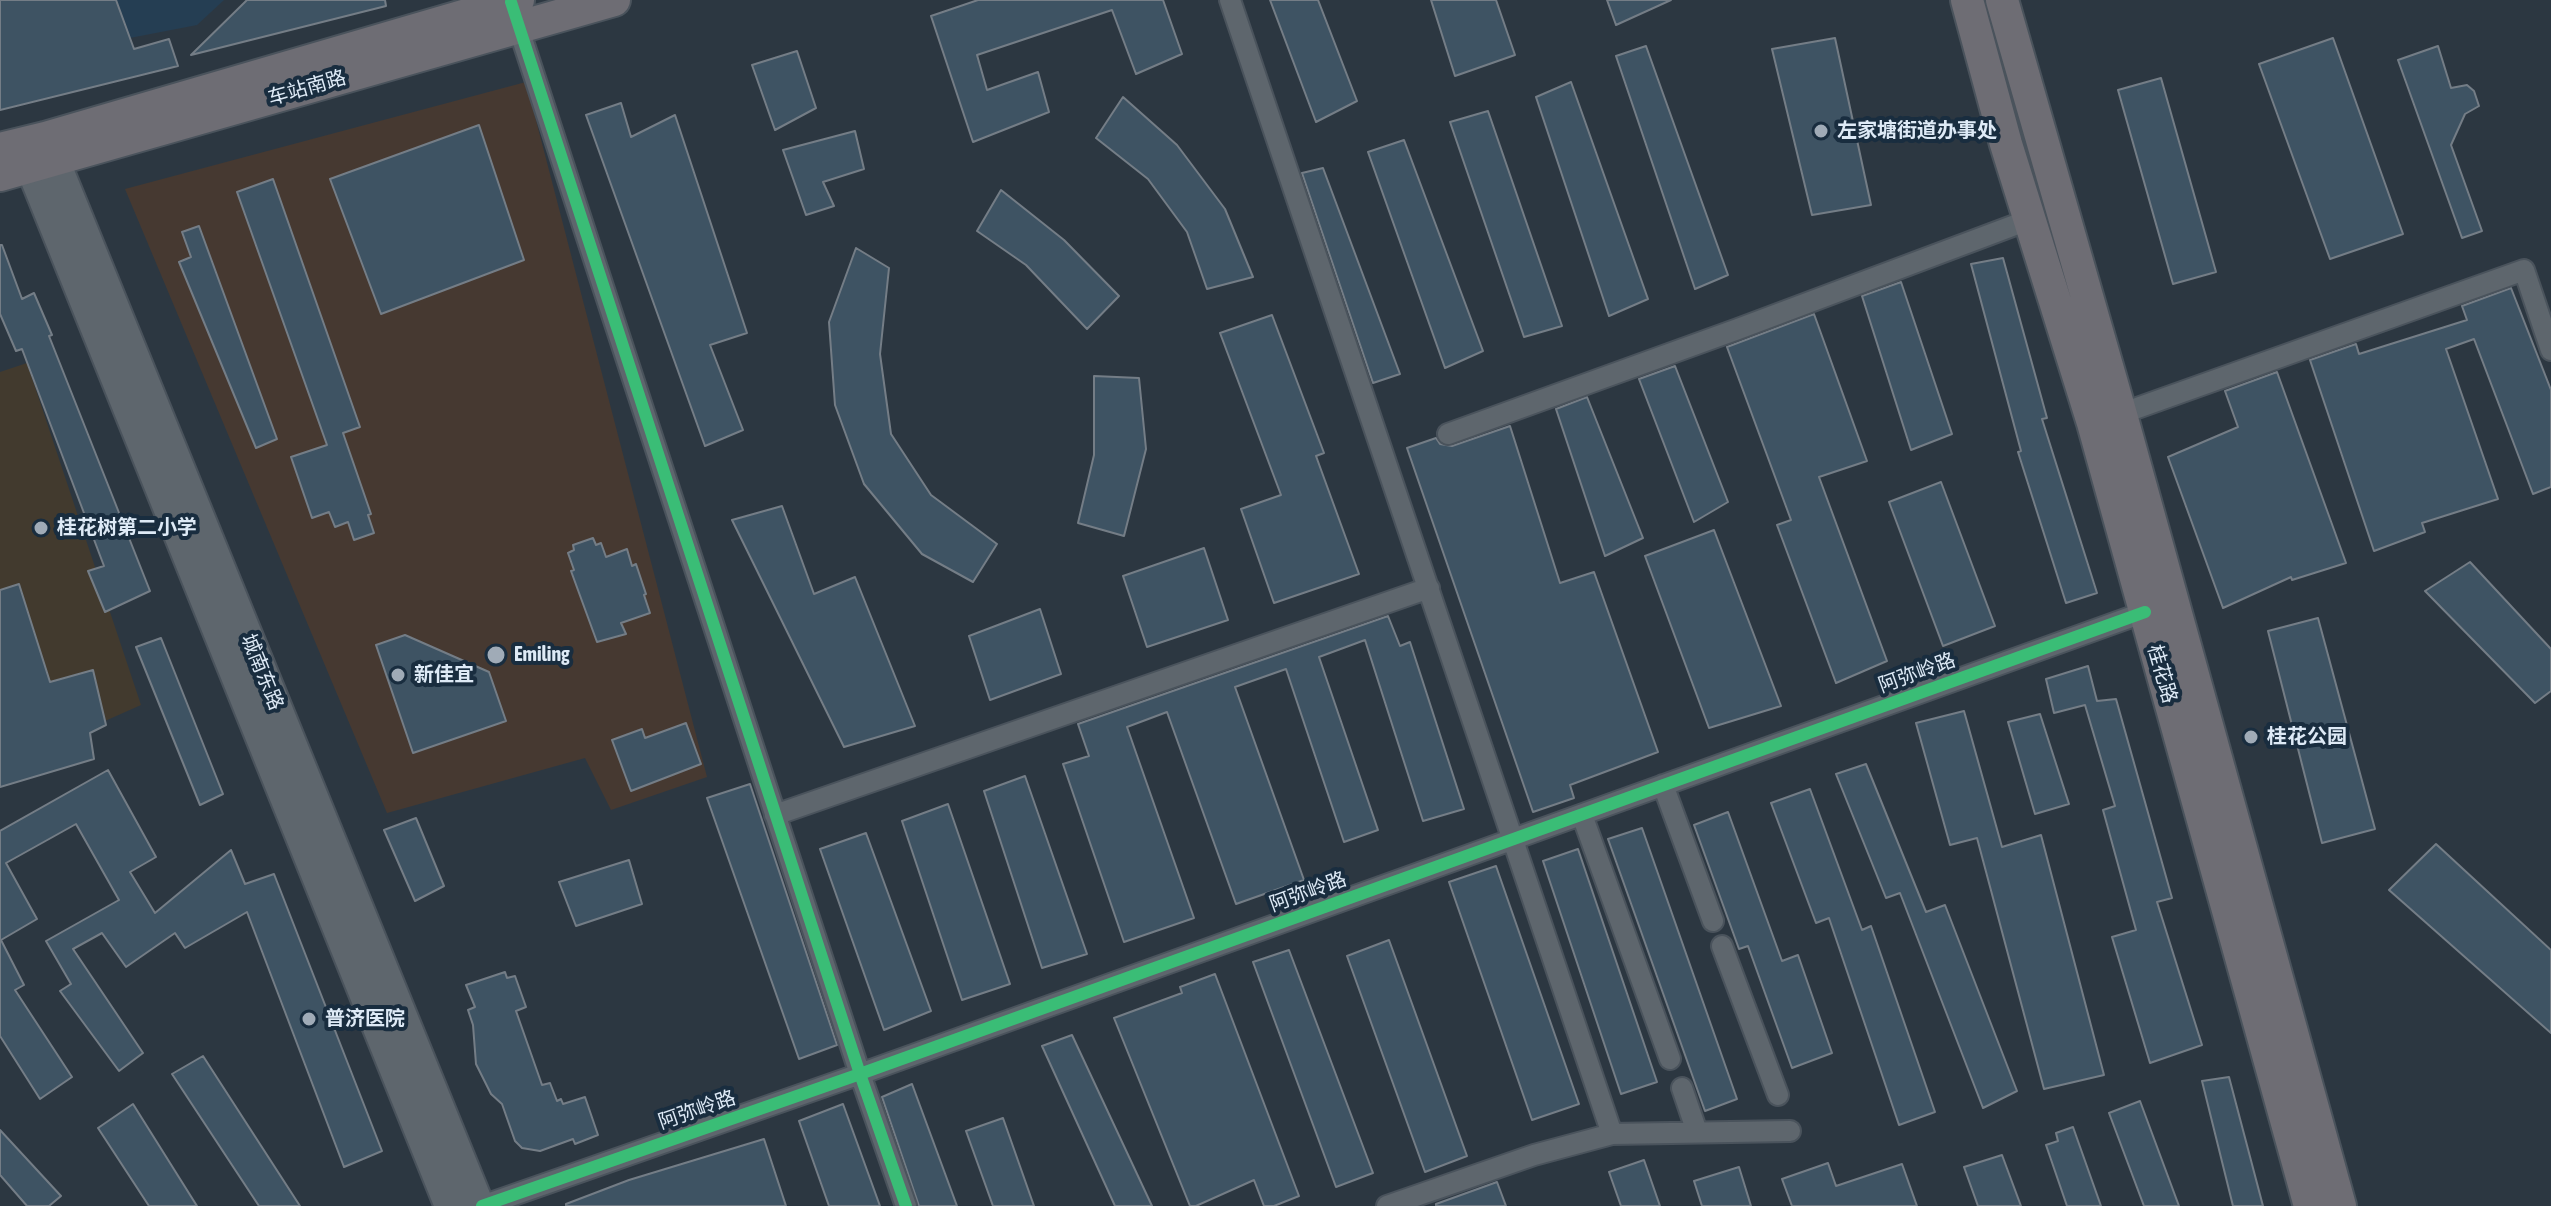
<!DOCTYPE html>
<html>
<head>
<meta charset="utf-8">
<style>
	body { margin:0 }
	canvas { display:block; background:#2c3741 }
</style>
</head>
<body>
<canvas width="2551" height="1206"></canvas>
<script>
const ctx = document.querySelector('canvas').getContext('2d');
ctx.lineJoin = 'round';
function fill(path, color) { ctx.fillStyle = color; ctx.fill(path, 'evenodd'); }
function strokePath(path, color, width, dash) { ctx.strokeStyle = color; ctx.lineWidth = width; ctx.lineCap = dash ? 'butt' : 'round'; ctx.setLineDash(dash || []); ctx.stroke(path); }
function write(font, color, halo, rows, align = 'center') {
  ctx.font = font + ' "Asap Condensed","Noto Sans SC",sans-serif'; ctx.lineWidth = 8; ctx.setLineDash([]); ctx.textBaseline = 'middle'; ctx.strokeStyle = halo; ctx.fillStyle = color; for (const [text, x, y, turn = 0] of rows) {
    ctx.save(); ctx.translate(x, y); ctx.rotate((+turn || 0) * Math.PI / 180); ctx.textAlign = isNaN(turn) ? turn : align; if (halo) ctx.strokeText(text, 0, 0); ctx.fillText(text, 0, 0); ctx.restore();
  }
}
fill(new Path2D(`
	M526,82L707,777L611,810L585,758L387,813L125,189Z`), '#463931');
fill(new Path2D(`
	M0,0H224L197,25L0,63Z`), '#253e53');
fill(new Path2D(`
	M27,363L141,705L26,756L0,684V372Z`), '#423a2e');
const building = new Path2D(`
	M0,0H116L134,49L169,39L178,66L0,110Z
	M247,0H385L386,6L191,55Z
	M978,0H1163L1182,54L1136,74L1112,10L977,55L987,90L1038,72L1049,112L973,142L931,16Z
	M1270,0H1318L1357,101L1316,122Z
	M1431,0H1496L1515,55L1455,76Z
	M1607,0H1671L1616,25Z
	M1835,38L1871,205L1812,215L1772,49Z
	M2333,38L2403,234L2330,259L2259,64Z
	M1646,46L1728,275L1695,289L1616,56Z
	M2438,46L2451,88L2467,85L2474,91L2479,106L2465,114L2451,145L2482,231L2462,238L2398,60Z
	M797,51L816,108L775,130L752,65Z
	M2161,78L2216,272L2173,284L2118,90Z
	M1571,82L1648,299L1609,316L1536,97Z
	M1123,97L1177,145L1225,209L1253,277L1207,289L1187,232L1148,179L1096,138Z
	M621,103L631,137L675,115L747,333L710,345L743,430L705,446L586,115Z
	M1488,111L1562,326L1524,337L1450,122Z
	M479,125L524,260L381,314L330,179Z
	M855,131L864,169L823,182L834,206L806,215L783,150Z
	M1404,140L1483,351L1445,368L1368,152Z
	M1323,168L1400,374L1373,383L1302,173Z
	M273,179L360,427L343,433L371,514L368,515L374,533L354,540L348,522L335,527L329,512L312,518L291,457L327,445L237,192Z
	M1001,190L1064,240L1119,296L1087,329L1026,265L977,231Z
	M199,226L277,439L256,448L179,262L191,257L182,232Z
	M0,245H2L22,299L34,293L52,335L49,336L150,591L105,612L88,571L104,566L22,349L16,351L0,314Z
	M856,248L889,268L880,354L891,434L931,495L997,544L973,582L922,554L864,484L835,405L829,322Z
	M2003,258L2047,418L2042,419L2097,593L2066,603L2018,452L2021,451L1971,264Z
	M1901,282L1952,434L1911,450L1862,296Z
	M2511,288L2551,390V487L2533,494L2474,339L2446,349L2498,499L2422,523L2425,532L2374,551L2310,360L2356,344L2359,354L2467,320L2462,306Z
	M1814,314L1867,461L1819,477L1887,661L1836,683L1777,525L1791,520L1727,347Z
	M1272,315L1324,453L1316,456L1359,574L1274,603L1241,509L1281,495L1220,333Z
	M1675,366L1728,502L1694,522L1639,379Z
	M2277,372L2346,563L2292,580L2291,577L2223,608L2168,457L2238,427L2225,391Z
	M1094,376L1139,378L1146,449L1124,536L1078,523L1094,455Z
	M1587,397L1643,538L1605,556L1556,409Z
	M1510,426L1560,583L1594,572L1658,752L1570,785L1574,798L1533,812L1407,448L1436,438L1440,444L1452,446Z
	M1941,482L1995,626L1943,646L1889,502Z
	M782,506L814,594L855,577L915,726L844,747L732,520Z
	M1714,530L1781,706L1709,728L1645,556Z
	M593,538L596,545L601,543L606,557L627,549L632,566L636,564L646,594L644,595L650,613L621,623L626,634L597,642L571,571L574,570L568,553L574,550L573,545Z
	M1204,548L1228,620L1147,647L1123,576Z
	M2470,562L2551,649V691L2535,703L2425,591Z
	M19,584L50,682L93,670L106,725L90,733L94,759L0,787V590Z
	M1040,609L1061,674L990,700L969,636Z
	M1388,616L1400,646L1410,642L1464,809L1423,821L1365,640L1319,657L1378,830L1344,842L1286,669L1235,687L1304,880L1236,904L1167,712L1127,727L1194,918L1124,942L1063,764L1089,756L1078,724Z
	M2318,618L2375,829L2322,843L2268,631Z
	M405,635L489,672L506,721L413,753L376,645Z
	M161,638L223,794L200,805L136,647Z
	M2088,666L2097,701L2116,699L2172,898L2157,902L2202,1045L2150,1063L2112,937L2136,930L2103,810L2115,806L2085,705L2054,713L2046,679Z
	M1964,711L2002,847L2041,835L2104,1075L2044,1089L1977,838L1950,845L1916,723Z
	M2040,714L2069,804L2035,814L2008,722Z
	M686,723L701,764L631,791L612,740L642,729L645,738Z
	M1866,764L1926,912L1945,905L2017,1091L1983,1108L1900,893L1886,898L1836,774Z
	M108,770L156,857L130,872L155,913L231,850L245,884L274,874L382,1151L344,1167L247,912L185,948L175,933L126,967L102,933L73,949L143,1053L119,1071L60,991L71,984L46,941L119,900L76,824L6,863L37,919L1,940L24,985L15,990L72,1077L40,1099L0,1036V831Z
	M1025,776L1087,954L1042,968L984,791Z
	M750,784L837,1045L799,1059L707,798Z
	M1810,789L1862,930L1871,926L1935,1112L1899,1125L1829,918L1816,923L1771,803Z
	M948,804L1010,984L962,1000L902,821Z
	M1728,812L1782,961L1798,955L1832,1053L1792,1068L1748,946L1739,949L1694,825Z
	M416,818L444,886L415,901L384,830Z
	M1642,828L1737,1099L1705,1111L1608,839Z
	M866,833L931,1011L884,1030L820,849Z
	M2436,844L2551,950V1033L2389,890Z
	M1578,849L1657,1082L1621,1094L1543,861Z
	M629,860L642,904L576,926L559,882Z
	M1496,866L1579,1104L1532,1120L1449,882Z
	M1389,940L1467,1156L1425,1172L1347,956Z
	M1289,950L1373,1173L1336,1187L1253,962Z
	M505,972L507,978L515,976L526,1007L516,1011L542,1085L550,1083L557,1101L561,1099L563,1104L585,1097L598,1135L575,1144L573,1139L540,1151L522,1148L515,1141L502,1104L491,1094L476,1064L473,1025L468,1010L475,1007L466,985Z
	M1215,974L1299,1196L1274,1206H1264L1254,1180L1196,1206H1190L1114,1018L1182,993L1180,987Z
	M1072,1035L1152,1206H1115L1042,1046Z
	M203,1056L300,1206H259L172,1074Z
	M2229,1077L2263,1206H2233L2202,1081Z
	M912,1084L957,1206H919L882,1097Z
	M2140,1101L2179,1206H2144L2109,1113Z
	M133,1104L197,1206H149L98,1128Z
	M843,1104L880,1206H829L799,1121Z
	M1003,1118L1034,1206H993L966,1131Z
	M2073,1127L2101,1206H2067L2046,1145L2058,1141L2056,1133Z
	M0,1130L61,1196L49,1206H27L0,1175Z
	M764,1139L786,1206H566V1204L629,1180Z
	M2002,1155L2021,1206H1978L1964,1167Z
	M1644,1160L1660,1206H1621L1609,1172Z
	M1828,1163L1836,1186L1902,1164L1917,1206H1792L1782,1179Z
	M1739,1167L1751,1206H1702L1694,1181Z
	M1497,1182L1506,1206H1436V1204Z`);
fill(building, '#3e5363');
strokePath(building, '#747d86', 2);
const minor = new Path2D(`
	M1230,0L1612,1134
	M515,17L860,1074L906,1206
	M2112,417L2524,270L2551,350
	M1448,434L1738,329L2031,219
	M1663,785L1713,921
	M775,815L1429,588
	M1582,815L1670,1059
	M1722,946L1778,1095
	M1682,1088L1697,1132
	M482,1206L860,1074L2145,612
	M1387,1206L1534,1155L1612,1134L1790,1131`);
const secondary = new Path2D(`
	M45,138L479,1206
	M22,145L450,1206`);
const primary = new Path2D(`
	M1967,0L2006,144L2093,423L2310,1206
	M2002,0L2121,415L2340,1206
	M0,149L45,138L518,0
	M0,175L614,0`);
strokePath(minor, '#4a535c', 24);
strokePath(secondary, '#4a535c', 34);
strokePath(primary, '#4a535c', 36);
strokePath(minor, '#5e666d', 20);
strokePath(secondary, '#5e666d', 30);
strokePath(primary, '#6e6d74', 32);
strokePath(new Path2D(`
	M511,2L860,1074L906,1206
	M482,1206L860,1074L2145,612`), '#3abd76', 12);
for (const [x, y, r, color] of [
	[1821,131,8,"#a0abb7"],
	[41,528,8,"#a0abb7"],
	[496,655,10,"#a0abb7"],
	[398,675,8,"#a0abb7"],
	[2251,737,8,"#a0abb7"],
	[309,1019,8,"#a0abb7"]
]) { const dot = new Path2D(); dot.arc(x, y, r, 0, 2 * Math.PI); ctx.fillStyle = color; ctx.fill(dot); strokePath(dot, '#192d3f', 3); }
write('20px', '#deeaf6', '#192d3f', [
	["车站南路",307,88,-16],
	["城南东路",262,672,68],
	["阿弥岭路",1917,673,-20],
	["桂花路",2162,674,74],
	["阿弥岭路",1308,892,-20],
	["阿弥岭路",697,1110,-19]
]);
write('bold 20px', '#deeaf6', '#192d3f', [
	["左家塘街道办事处",1837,131],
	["桂花树第二小学",57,528],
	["Emiling",514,655],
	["新佳宜",414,675],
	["桂花公园",2267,737],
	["普济医院",325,1019]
], 'left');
</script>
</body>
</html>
